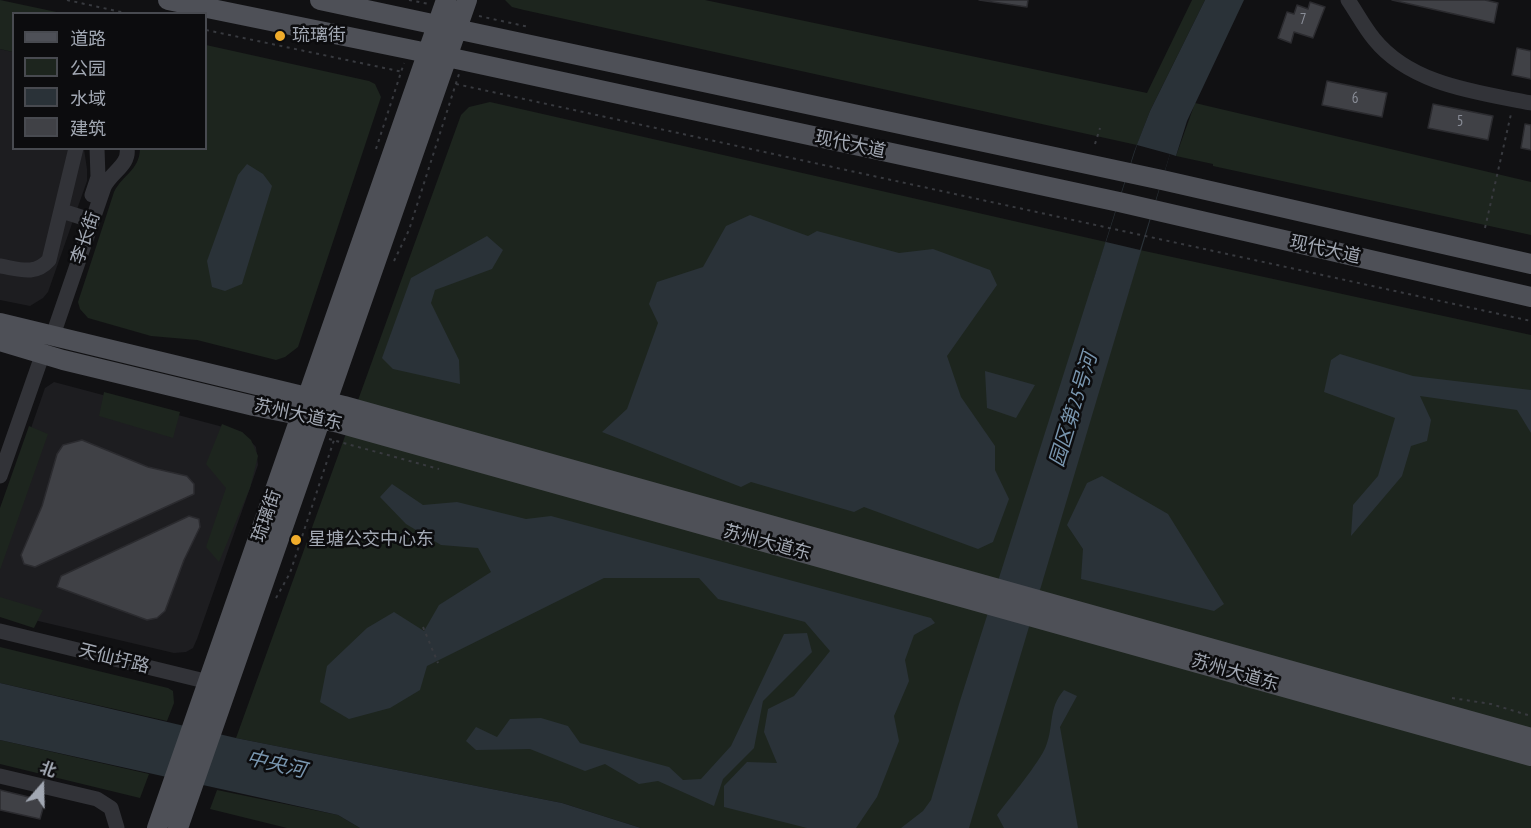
<!DOCTYPE html>
<html>
<head>
<meta charset="utf-8">
<style>
	body { margin:0 }
	#map { position:relative; width:1531px; height:828px; overflow:hidden; background:#111113; font-family:"PT Sans Narrow","Noto Sans SC",sans-serif }
	canvas { display:block }
	.legend { position:absolute; left:12px; top:12px; width:195px; height:138px; box-sizing:border-box; background:#0c0c0e; border:2px solid #484a50; margin:0; padding:8px 10px; list-style:none; font-size:18px; color:#a2a8b3 }
	.legend li { display:flex; align-items:center; gap:12px; height:30px }
	.legend b { width:30px; border:2px solid #484a50 }
	.north { position:absolute; left:12px; top:756px; width:60px; height:60px; -webkit-text-stroke:4px #0c0c0e; paint-order:stroke; rotate:20deg; font-size:16px; font-weight:700; line-height:24px; text-align:center; color:#a2a8b3 }
	.north::after { content:''; display:block; margin:auto; width:21px; height:27px; background:#a2a8b3; clip-path:polygon(50% 0,100% 100%,50% 72%,0 100%) }
</style>
</head>
<body>
<div id="map">
<canvas width="1531" height="828"></canvas>
<ul class="legend">
<li><b style="height:8px;background:#4e5057"></b>道路</li>
<li><b style="height:16px;background:#1d251e"></b>公园</li>
<li><b style="height:16px;background:#2a3238"></b>水域</li>
<li><b style="height:16px;background:#404146"></b>建筑</li>
</ul>
<div class="north">北</div>
</div>
<script>
const ctx = document.querySelector('canvas').getContext('2d');
ctx.lineJoin = 'round';
function fill(path, color) { ctx.fillStyle = color; ctx.fill(path, 'evenodd'); }
function strokePath(path, color, width, dash) { ctx.strokeStyle = color; ctx.lineWidth = width; ctx.lineCap = dash ? 'butt' : 'round'; ctx.setLineDash(dash || []); ctx.stroke(path); }
function write(font, color, halo, rows, align = 'center') {
  ctx.font = font + ' "PT Sans Narrow","Noto Sans SC",sans-serif'; ctx.lineWidth = 5; ctx.setLineDash([]); ctx.textBaseline = 'middle'; ctx.strokeStyle = halo; ctx.fillStyle = color; for (const [text, x, y, turn = 0] of rows) {
    ctx.save(); ctx.translate(x, y); ctx.rotate((+turn || 0) * Math.PI / 180); ctx.textAlign = isNaN(turn) ? turn : align; if (halo) ctx.strokeText(text, 0, 0); ctx.fillText(text, 0, 0); ctx.restore();
  }
}
fill(new Path2D(`
	M0,49L13,52L14,148L84,149L87,169V181L48,292L43,298L30,306L0,300Z
	M54,382L242,432L256,447L258,465L197,639L193,648L186,652L174,653L0,612V517L45,388Z`), '#1d1d20');
fill(new Path2D(`
	M0,0L61,13L14,14L13,52L0,49Z
	M505,0H705L1147,93L1192,0H1205L1150,111L1137,145L524,10L512,7Z
	M206,45L369,81L375,84L381,97L298,347L285,357L276,360L197,340L151,336L88,318L80,309L78,302L114,192C123,174 139,171 140,149L206,148Z
	M490,102L1106,242L1093,282L1129,290L1140,250L1531,335V828H641L562,803L236,738L461,115L469,107Z
	M1195,103L1531,182V235L1213,166V164L1176,156Z
	M104,392L180,412L173,438L99,416Z
	M222,424L242,432L251,440L258,456L250,488L219,562L206,547L226,488L206,464Z
	M29,426L48,434L0,570V508Z
	M0,597L43,610L34,628L0,617Z
	M0,647L168,688L173,691L174,703L167,721L0,683Z
	M0,740L149,774L140,798L0,764Z
	M217,790L338,815L360,828H287L210,809Z`), '#1d251e');
fill(new Path2D(`
	M1205,0H1244L1187,121L1176,156L1170,154L969,828H901L923,811L931,800L959,704L1134,152L1150,111Z
	M247,164L263,174L272,186L242,284L225,291L212,287L207,261L238,175Z
	M750,215L808,236L817,231L899,253L933,249L990,270L997,285L947,356L961,397L995,446V470L1009,499L993,542L978,549L864,507L854,512L751,482L741,487L602,432L627,409L658,323L649,304L657,282L703,267L726,226Z
	M487,236L503,250L492,269L435,290L431,303L459,360L460,384L393,369L382,358L411,278Z
	M1340,354L1413,376L1531,390V433L1517,410L1420,396L1431,420L1427,441L1411,446L1402,476L1351,536L1353,505L1378,476L1395,418L1324,392L1331,360Z
	M985,371L1035,385L1016,418L987,408Z
	M1102,476L1168,514L1224,604L1214,611L1081,579L1083,549L1067,525L1087,483Z
	M392,484L423,505L457,502L526,519L551,516L931,618L935,623L914,635L905,660L909,681L894,716L899,741L877,797L856,828H807L724,807V786L747,762L777,763L764,732L768,709L794,696L830,651L805,622L718,599L699,578H604L427,666L420,690L390,708L349,719L320,702L327,666L367,628L394,612L424,631L439,605L491,572L478,548L441,545L406,524L380,497Z
	M807,633L812,652L763,701L754,748L723,779L714,806L658,781L639,784L605,764L585,771L530,749L476,750L466,741L476,727L497,737L510,719L541,718L568,726L580,743L669,767L683,780L701,779L731,746L784,634Z
	M0,683L236,738L562,803L641,828H360L338,815L0,740Z
	M1064,690L1077,696L1060,727L1078,828H1004L997,815C1009,799 1040,762 1046,746C1054,726 1048,708 1064,690Z`), '#2a3238');
fill(new Path2D(`
	M1137,145L1170,154L1140,250L1106,242Z`), '#111113');
const building = new Path2D(`
	M979,0H1028L1027,7Z
	M1392,0H1485L1498,3L1494,23Z
	M1310,2L1325,7L1313,38L1294,32L1291,43L1278,38L1287,12L1294,14L1297,5L1308,9Z
	M1517,48L1531,51V79L1512,75Z
	M1327,81L1387,93L1382,117L1322,105Z
	M1433,104L1493,116L1488,140L1428,128Z
	M1525,124L1531,125V150L1521,148Z
	M82,440L148,467L187,476L194,484V494L35,567L24,564L21,555L42,506L57,454L63,445Z
	M189,516L199,519L200,527L184,560L165,611L157,618L147,620L57,587L61,576Z
	M0,790L45,801L40,819L0,810Z`);
fill(building, '#404146');
strokePath(building, '#2b2b2f', 1.5);
strokePath(new Path2D(`
	M67,0L130,14
	M409,0L429,4
	M479,16L529,27
	M206,30L403,72
	M456,84L1531,321
	M1095,144L1100,128
	M376,149L404,63
	M1485,228L1511,114
	M394,261L409,230L459,74
	M329,439L439,469
	M276,598L290,573L334,440
	M423,627L438,663
	M1452,698L1491,704L1531,716`), '#383a3f', 2, [3, 4.5]);
strokePath(new Path2D(`
	M1348,0C1357,13 1364,27 1374,39C1411,85 1477,92 1531,103
	M92,195L98,177L97,148
	M62,211L84,218
	M0,266C19,269 35,276 49,260L76,148
	M53,335L104,187C111,172 130,165 127,148
	M0,476L43,353
	M0,631L217,684
	M0,776L97,799L111,808L117,828`), '#323338', 15);
strokePath(new Path2D(`
	M168,0L447,57L1119,202L1531,297
	M320,0L1162,180L1531,264
	M0,323L344,406L1531,738
	M0,341L63,360L254,406L339,423L1531,756
	M157,828L446,0
	M178,828L467,0`), '#4e5057', 20);
for (const [x, y, r, color] of [
	[280,36,6,"#f0ac2b"],
	[296,540,6,"#f0ac2b"]
]) { const dot = new Path2D(); dot.arc(x, y, r, 0, 2 * Math.PI); ctx.fillStyle = color; ctx.fill(dot); strokePath(dot, '#0c0c0e', 2); }
write('15px', '#8a8e98', null, [
	["7",1303,20],
	["6",1355,99],
	["5",1460,122]
]);
write('18px', '#a2a8b3', '#0c0c0e', [
	["琉璃街",292,36],
	["星塘公交中心东",308,540]
], 'left');
write('18px', '#a2a8b3', '#0c0c0e', [
	["现代大道",850,145,12],
	["李长街",86,238,-71],
	["现代大道",1325,250,13],
	["苏州大道东",298,415,12],
	["琉璃街",267,516,-71],
	["苏州大道东",767,543,15],
	["天仙圩路",114,659,14],
	["苏州大道东",1235,673,16]
]);
write('italic 20px', '#7996af', '#0c0c0e', [
	["园区第25号河",1074,410,-73],
	["中央河",276,765,13]
]);
</script>
</body>
</html>
